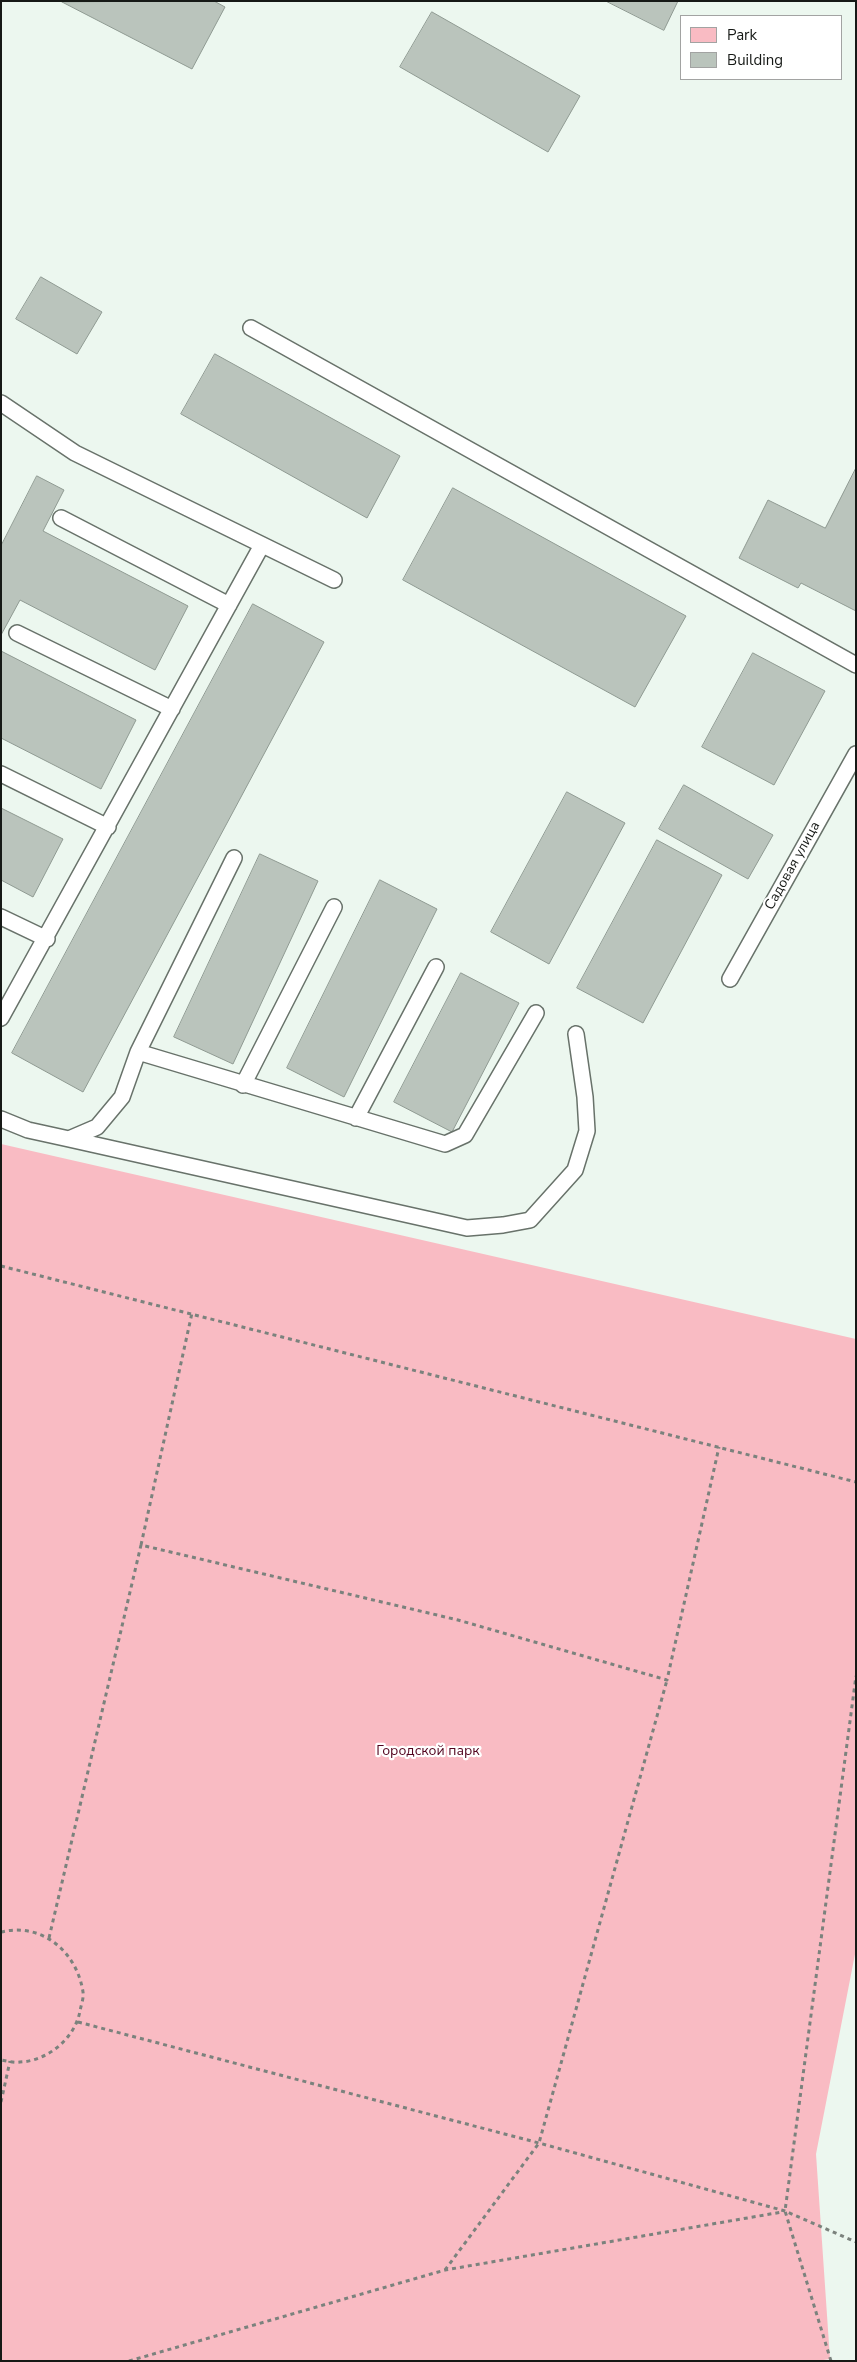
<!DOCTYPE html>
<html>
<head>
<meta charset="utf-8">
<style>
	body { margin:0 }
	#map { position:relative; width:857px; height:2362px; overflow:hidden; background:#ecf7ef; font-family:"Nunito Sans",sans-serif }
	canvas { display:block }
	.frame { position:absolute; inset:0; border:2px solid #161916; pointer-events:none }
	.legend { position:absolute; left:680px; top:15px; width:162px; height:65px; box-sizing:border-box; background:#fff; border:1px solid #a2a3a2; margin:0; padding:6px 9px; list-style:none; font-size:15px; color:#161916 }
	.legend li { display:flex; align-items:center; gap:10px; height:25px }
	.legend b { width:25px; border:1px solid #a2a3a2 }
</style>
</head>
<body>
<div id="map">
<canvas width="857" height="2362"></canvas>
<div class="frame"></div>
<ul class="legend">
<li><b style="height:14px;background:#f9bbc3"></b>Park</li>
<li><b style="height:14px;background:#bac4bc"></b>Building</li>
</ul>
</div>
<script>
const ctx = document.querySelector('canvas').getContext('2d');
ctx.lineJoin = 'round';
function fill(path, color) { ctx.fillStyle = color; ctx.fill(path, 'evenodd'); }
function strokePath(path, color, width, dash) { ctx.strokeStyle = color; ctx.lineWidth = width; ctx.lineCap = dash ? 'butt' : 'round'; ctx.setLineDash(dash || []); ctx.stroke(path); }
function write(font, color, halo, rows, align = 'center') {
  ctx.font = font + ' "Nunito Sans",sans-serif'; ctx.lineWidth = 4.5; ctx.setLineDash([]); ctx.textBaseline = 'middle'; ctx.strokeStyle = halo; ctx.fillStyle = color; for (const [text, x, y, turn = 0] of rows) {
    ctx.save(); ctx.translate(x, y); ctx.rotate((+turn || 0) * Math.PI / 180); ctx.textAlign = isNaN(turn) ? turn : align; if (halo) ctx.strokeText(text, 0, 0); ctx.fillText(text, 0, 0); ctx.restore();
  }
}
fill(new Path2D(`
	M1,1144L856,1339V1949L816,2154L830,2359L817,2361H1Z`), '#f9bbc3');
const building = new Path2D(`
	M214,1L225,7L192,69L62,2Z
	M606,1H678L664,30Z
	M432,12L580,96L548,152L400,67Z
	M41,277L102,312L77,354L16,319Z
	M215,354L400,456L367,518L181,414Z
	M856,468V611L801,583L798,588L739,558L768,500L825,528Z
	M37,476L64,490L43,531L188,606L155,670L20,600L1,635V546Z
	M453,488L686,616L635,707L403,580Z
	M253,604L324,642L83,1092L12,1053Z
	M1,651L136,720L101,789L1,738Z
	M753,653L825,691L774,785L702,747Z
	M684,785L773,835L748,879L659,829Z
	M567,792L625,823L549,964L491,932Z
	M1,808L63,839L33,897L1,880Z
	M657,840L722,875L643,1023L577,988Z
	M260,854L318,881L233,1064L174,1037Z
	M380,880L437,909L344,1097L287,1068Z
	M461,973L519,1003L452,1132L394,1102Z`);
fill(building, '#bac4bc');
strokePath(building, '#8f9a92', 1);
const service = new Path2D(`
	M251,328L856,665
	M1,403L75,453L334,580
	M61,518L229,605
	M17,633L172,709
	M1,774L108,827
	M1,917L47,939
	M730,979L856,754
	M1,1018L262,545
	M138,1052L445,1144L465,1135L536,1013
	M243,1085L334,907
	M356,1118L436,967
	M1,1119L28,1130L69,1139L97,1127L122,1097L138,1052L234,858
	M69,1139L467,1228L503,1225L530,1220L575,1170L587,1131L585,1097L576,1034`);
strokePath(service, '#68726a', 18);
strokePath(new Path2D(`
	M1,1266L856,1482
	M141,1545L192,1313
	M1,1932C42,1922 77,1952 83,1992C84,1998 81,2005 80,2011C75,2038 48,2061 20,2062C14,2063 7,2061 1,2060
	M49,1938L141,1545L458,1620L667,1680L719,1447
	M78,2022L539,2143L785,2211L856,2242
	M1,2102L10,2061
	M445,2270L539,2143L667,1680
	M129,2361L445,2270L782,2212
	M831,2361L785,2211L856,1676`), '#7b827d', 3, [4, 4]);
strokePath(service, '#fff', 15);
write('14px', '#161916', '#fff', [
	["Садовая улица",793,866,-61]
]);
write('14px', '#52041e', '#fff', [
	["Городской парк",428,1752]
]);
</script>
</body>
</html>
